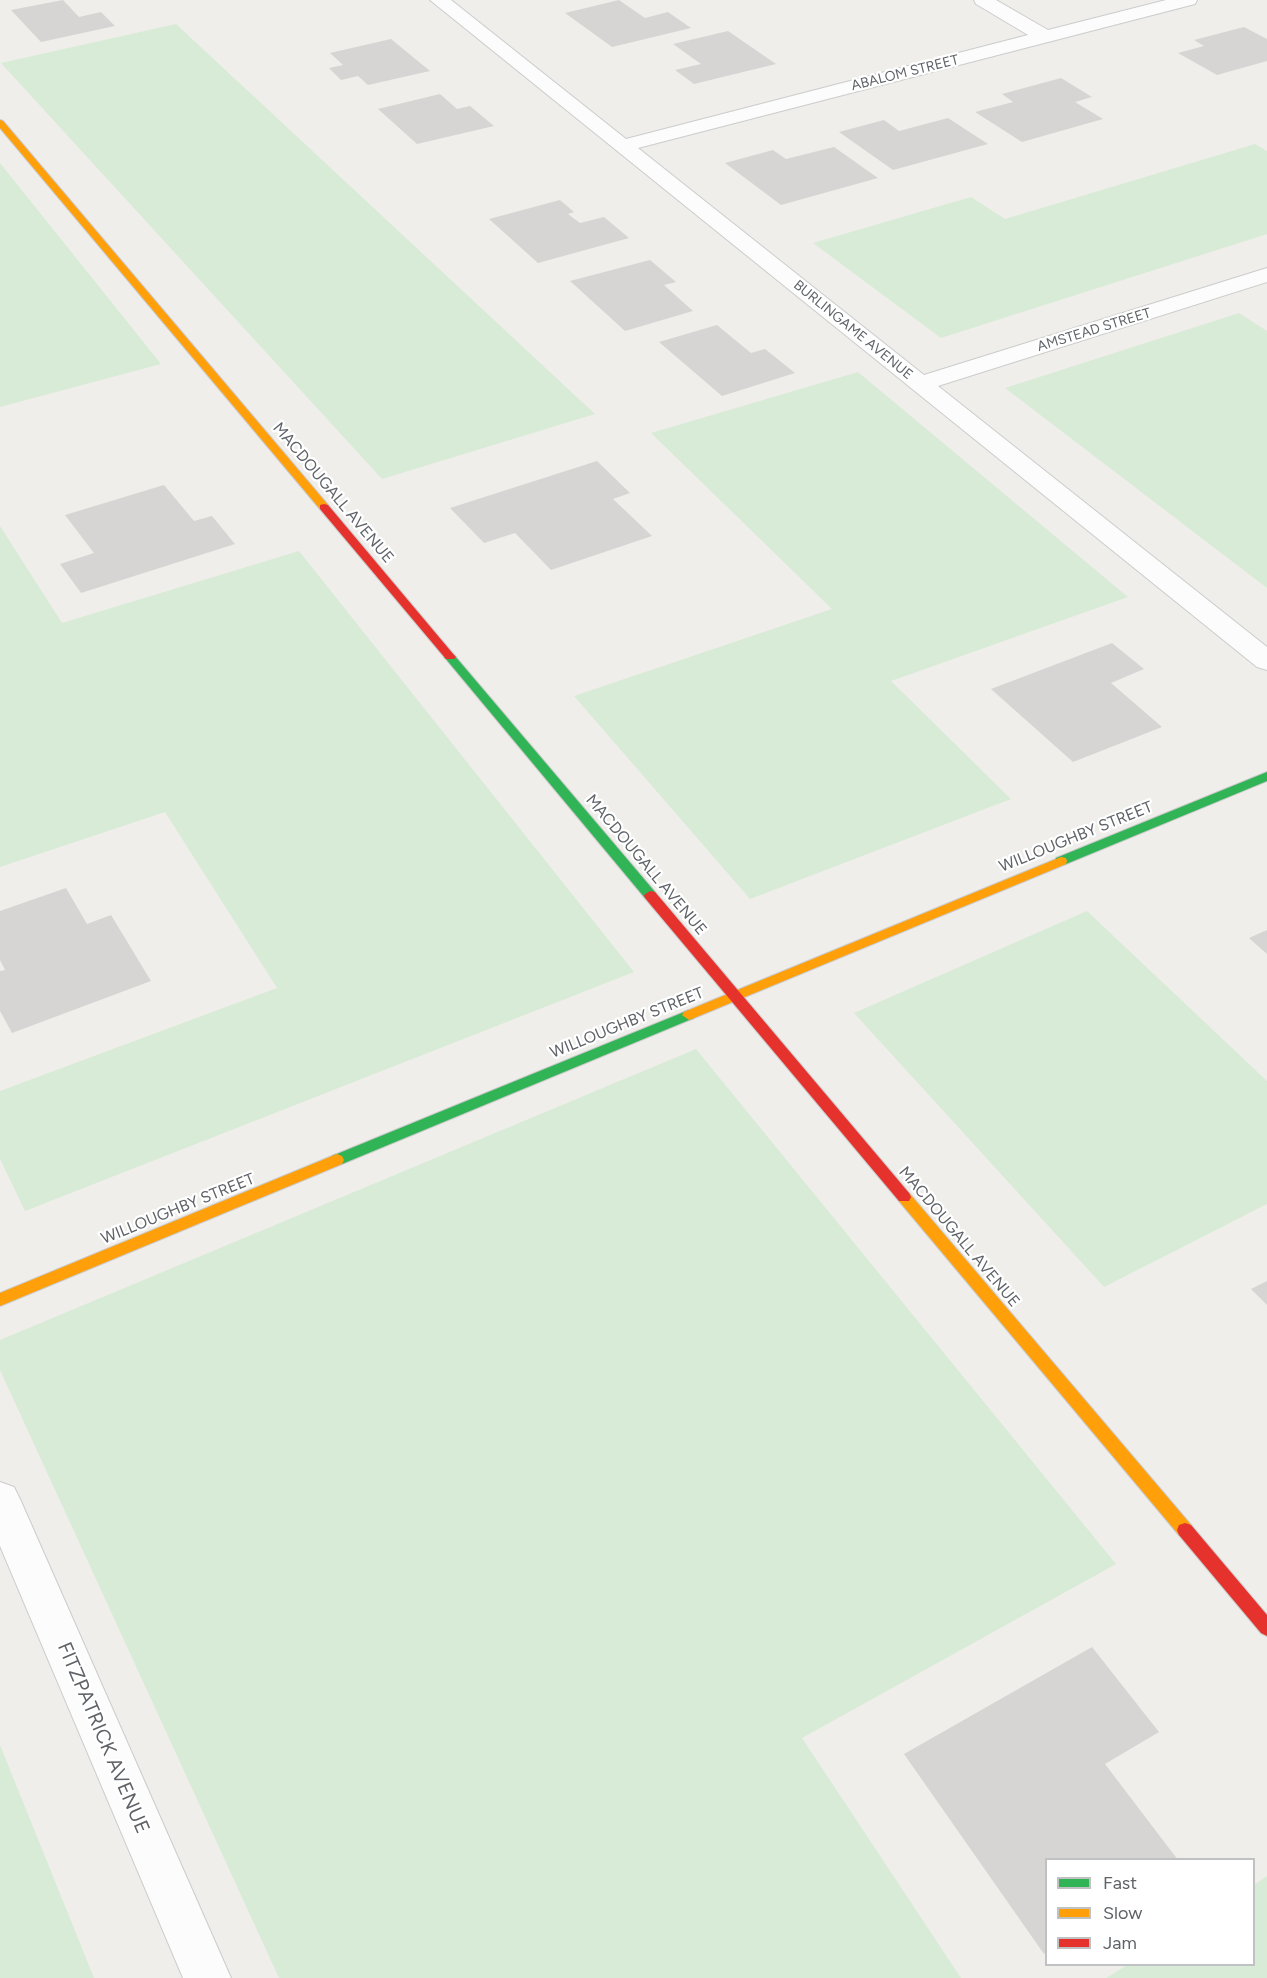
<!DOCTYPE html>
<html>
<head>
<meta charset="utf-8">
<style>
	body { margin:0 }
	#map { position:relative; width:1267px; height:1978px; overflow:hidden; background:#efeeea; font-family:Figtree,sans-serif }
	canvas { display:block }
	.legend { position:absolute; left:1045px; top:1858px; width:210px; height:108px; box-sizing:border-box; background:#fff; border:2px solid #bfc1c3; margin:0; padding:8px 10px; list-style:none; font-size:18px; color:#5f6368 }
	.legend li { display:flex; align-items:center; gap:12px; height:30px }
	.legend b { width:30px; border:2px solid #bfc1c3 }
</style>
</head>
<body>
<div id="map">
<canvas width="1267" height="1978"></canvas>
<ul class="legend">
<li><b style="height:8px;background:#30b455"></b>Fast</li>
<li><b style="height:8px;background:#ff9f0a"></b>Slow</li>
<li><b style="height:8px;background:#e5322d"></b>Jam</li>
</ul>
</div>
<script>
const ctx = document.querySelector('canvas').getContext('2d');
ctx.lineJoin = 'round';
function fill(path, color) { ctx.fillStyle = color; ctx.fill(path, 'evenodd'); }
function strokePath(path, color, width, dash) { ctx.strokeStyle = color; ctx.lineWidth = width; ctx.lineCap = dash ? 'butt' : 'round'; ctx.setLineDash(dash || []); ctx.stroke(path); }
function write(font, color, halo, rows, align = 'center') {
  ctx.font = font + ' Figtree,sans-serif'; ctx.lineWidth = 4.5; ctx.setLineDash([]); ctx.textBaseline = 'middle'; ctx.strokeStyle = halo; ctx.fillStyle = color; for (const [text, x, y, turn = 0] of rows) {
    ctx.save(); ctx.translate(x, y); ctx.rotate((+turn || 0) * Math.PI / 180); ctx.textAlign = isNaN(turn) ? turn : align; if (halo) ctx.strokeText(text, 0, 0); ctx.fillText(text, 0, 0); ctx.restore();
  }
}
fill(new Path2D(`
	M176,24L595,414L382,479L1,63Z
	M1255,144L1267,151V234L941,338L813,243L971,197L1005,219Z
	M0,163L161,364L0,407Z
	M1239,313L1267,331V588L1005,388Z
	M858,372L1128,597L891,681L1011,799L750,899L574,696L832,609L651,433Z
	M0,526L62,623L299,551L634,972L25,1211L0,1159V1091L277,988L165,812L0,867Z
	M1087,911L1267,1081V1204L1104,1287L854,1013Z
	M696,1049L1116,1564L802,1738L961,1978H279L0,1370V1340Z
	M0,1745L94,1978H0Z
	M1267,1876V1978H1106L1127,1965L1254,1964V1885Z`), '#d8ebd6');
fill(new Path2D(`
	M63,0L79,17L101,12L115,26L41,42L11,10Z
	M619,0L645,18L668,12L691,28L612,47L565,13Z
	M1244,27L1267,39V61L1217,75L1178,53L1204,46L1194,40Z
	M728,31L776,64L694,84L675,70L701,64L673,44Z
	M391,39L430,71L368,85L358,76L341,80L329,68L343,65L330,53Z
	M1061,78L1092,97L1075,102L1103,119L1022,142L975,112L1013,102L1002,94Z
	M440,94L457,109L470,106L494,126L417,144L378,109Z
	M948,118L988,144L893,170L839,132L884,120L899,131Z
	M834,147L878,178L781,205L725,163L773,150L786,159Z
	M560,200L574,212L568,214L580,223L604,217L629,238L538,263L489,219Z
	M650,260L676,282L664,285L693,311L625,331L570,281Z
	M717,325L751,353L765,349L795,373L722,396L659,342Z
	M597,461L630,493L613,499L652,536L551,570L515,533L484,543L450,508Z
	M164,485L194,521L212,516L235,544L81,593L60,564L94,553L65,515Z
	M1112,643L1144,669L1111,683L1162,727L1073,762L991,689Z
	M66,888L87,924L111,915L151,981L12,1033L0,1011V971L5,970L0,960V911Z
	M1267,930V954L1249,938Z
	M1267,1281V1305L1251,1289Z
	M1092,1647L1159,1732L1105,1764L1178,1860H1046V1952L1044,1954L904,1754Z`), '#d6d5d3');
const street = new Path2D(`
	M430,0H451L626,139L1028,35L976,4L974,0H996L1048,30L1166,0H1197L1195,4L638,148L924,375L1267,268V282L938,386L1267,647V670L1257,667Z
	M0,1482L14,1487L20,1499L231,1978H183L0,1546Z`);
const fast = new Path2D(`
	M450,653L454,655L655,892L656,895L655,898H645L446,659L444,657L446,655Z
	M1267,772V781L1066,864L1061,865L1055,861L1056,858Z
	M689,1010L694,1012L696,1015L694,1018L342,1164H332L330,1160L332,1156Z`);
const slow = new Path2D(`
	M0,120L3,121L328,505V509H320L0,128Z
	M1061,857L1066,858L1067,861L1066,864L694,1018L689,1020L682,1015L684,1012Z
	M337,1154L342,1156L344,1160L342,1164L0,1306V1293Z
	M904,1191L909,1193L1191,1525L1193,1530L1191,1535L1185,1537L1179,1535L899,1201L897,1197L899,1193Z`);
const jam = new Path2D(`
	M324,504L328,505L454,655L456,657L454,659H446L320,509V505Z
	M650,891L655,892L909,1193L911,1197L909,1201H899L645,898L644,895Z
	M1185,1523L1191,1525L1267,1615V1636L1261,1633L1179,1535L1177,1530L1179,1525Z`);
strokePath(street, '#cbcccc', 2);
strokePath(fast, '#cacacb', 2);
strokePath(slow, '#cacacb', 2);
strokePath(jam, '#cacacb', 2);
fill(street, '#fdfcfc');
fill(fast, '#30b455');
fill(slow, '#ff9f0a');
fill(jam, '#e5322d');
write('14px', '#5f6368', '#fff', [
	["ABALOM STREET",905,73,-14],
	["BURLINGAME AVENUE",853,330,39],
	["AMSTEAD STREET",1094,330,-17]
]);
write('16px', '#5f6368', '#fff', [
	["MACDOUGALL AVENUE",333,493,50],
	["WILLOUGHBY STREET",1076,837,-22],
	["MACDOUGALL AVENUE",646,865,50],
	["WILLOUGHBY STREET",627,1023,-22],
	["WILLOUGHBY STREET",178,1209,-22],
	["MACDOUGALL AVENUE",959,1237,50]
]);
write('20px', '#5f6368', '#fff', [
	["FITZPATRICK AVENUE",103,1738,67]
]);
</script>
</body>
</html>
